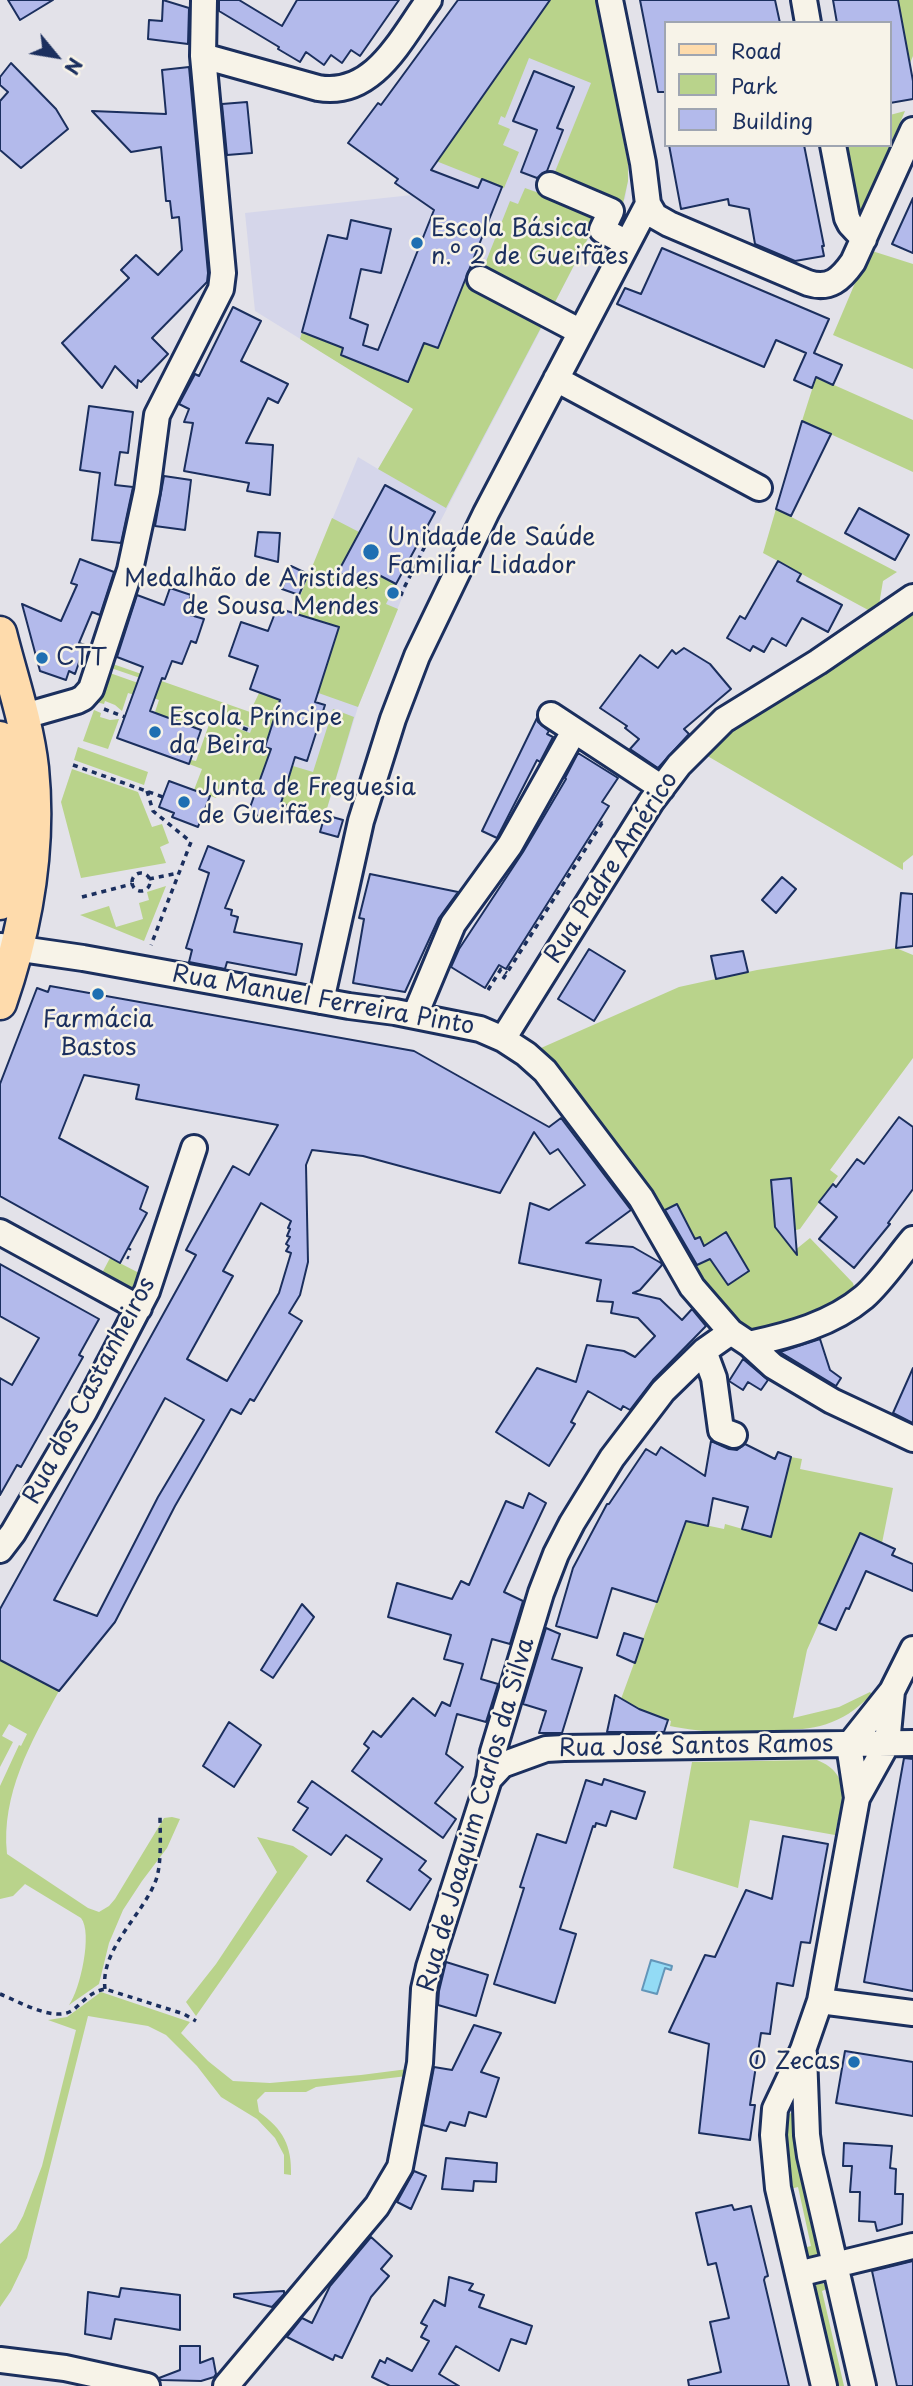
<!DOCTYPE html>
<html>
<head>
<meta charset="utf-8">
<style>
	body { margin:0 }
	#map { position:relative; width:913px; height:2386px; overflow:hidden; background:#e3e2e9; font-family:"Playpen Sans",sans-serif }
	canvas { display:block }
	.legend { position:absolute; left:664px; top:21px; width:228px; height:126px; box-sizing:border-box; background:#f7f3e8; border:2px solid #9fa5b1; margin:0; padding:9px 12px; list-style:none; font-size:21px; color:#1b2f5e }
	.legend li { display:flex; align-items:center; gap:14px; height:35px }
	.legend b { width:35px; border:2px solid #9fa5b1 }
	.north { position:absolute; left:21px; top:21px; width:70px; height:70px; -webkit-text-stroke:5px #f7f3e8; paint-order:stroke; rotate:120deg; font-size:19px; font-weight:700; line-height:28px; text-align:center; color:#1b2f5e }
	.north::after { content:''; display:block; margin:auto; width:24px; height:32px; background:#1b2f5e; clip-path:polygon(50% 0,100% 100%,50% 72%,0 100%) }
</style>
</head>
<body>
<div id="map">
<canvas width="913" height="2386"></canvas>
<ul class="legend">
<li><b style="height:9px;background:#fedbac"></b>Road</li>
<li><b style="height:19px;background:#b9d38b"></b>Park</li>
<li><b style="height:19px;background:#b3baeb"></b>Building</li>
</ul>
<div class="north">N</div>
</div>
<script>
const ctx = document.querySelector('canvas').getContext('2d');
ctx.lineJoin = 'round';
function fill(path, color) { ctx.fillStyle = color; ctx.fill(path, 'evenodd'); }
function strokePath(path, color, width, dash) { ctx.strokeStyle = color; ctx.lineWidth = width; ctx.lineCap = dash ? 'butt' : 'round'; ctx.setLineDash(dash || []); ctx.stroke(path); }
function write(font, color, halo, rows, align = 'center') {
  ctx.font = font + ' "Playpen Sans",sans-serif'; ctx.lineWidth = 5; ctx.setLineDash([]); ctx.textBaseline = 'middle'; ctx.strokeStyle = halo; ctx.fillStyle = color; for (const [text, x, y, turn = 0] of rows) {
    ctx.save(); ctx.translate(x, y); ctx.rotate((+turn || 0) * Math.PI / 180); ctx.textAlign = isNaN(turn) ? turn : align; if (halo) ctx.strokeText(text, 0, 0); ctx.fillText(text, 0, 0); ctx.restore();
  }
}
fill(new Path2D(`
	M550,0H596L628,163V181L625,199L598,220L408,583L358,707L325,815L220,787L244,725L270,670L358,457L378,469L414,409L255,311L245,213L412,195Z`), '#d5d6ea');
fill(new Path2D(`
	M550,0H596L628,163V181L622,208L552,179L591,83L529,58L505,118L501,116L498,124L510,129L503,145L519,152L504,188L436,161Z
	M898,0H913V56L910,63Z
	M905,111L864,207L860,209L847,145H890V115Z
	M525,188L600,215L554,304L483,269L510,201L518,204Z
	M869,250L913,264V369L833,335Z
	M464,282L545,320L446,508L378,469L413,409L300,339L302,332L343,348L341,355L408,382L424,343Z
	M816,377L913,420V472L802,421Z
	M776,509L897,572L883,581L879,605L870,611L763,553Z
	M332,518L359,532L338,572L366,588L375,573L396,584L386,604L398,609L358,707L293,684L297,670L323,677L338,627L299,638L265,746L271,749L260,782L285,790L293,766L313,772L333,709L354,717L325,815L221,788L216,798L194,790L202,769L189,764L191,760L196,761L211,719L250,733L252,728L202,710L195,728L176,720L173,726L153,718L159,700L145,695L146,680L108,667L110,663L250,712L270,670Z
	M913,609V855L903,863V870L704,754L743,721L784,697Z
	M107,672L141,684L138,696L128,693L122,711L115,705L105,701L104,704L96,702Z
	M94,710L101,713L100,717L110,720L119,719L108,749L83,741Z
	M78,747L148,772L144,785L74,760Z
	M72,769L138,792L152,827L162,824L169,843L160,847L166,863L81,878L61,802Z
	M166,886L144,941L80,915L109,906L116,927L143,919L139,903L149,900L147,892Z
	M896,948L913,955V1058L830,1170L838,1176L800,1229L781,1234L794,1251L810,1238L853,1283L855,1290C824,1311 772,1342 736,1323L690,1268L710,1259L728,1285L749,1271L726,1233L704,1246L700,1237L695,1239L677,1204L661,1212L610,1138L541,1048L679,987L757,970ZM790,1178L794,1222L775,1224L771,1181Z
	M110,1258L141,1274L136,1286C123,1291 111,1281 101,1275Z
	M791,1457L802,1459L800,1469L893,1488L882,1543L827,1606L819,1623L807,1650L793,1718L839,1707L870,1692L872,1694C860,1706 848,1716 832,1722C816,1729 801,1729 784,1730C747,1734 712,1734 675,1727L670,1726L671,1721L639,1709L621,1699L686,1521L724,1529L725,1524L771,1537Z
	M0,1660L59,1691C31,1742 1,1794 7,1854L88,1908L99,1912L109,1906L115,1899L164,1818L172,1817L180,1819L167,1848L142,1881L123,1910L109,1943L99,1984L69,2005C80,1990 93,1933 81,1918L25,1884L13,1896L0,1899V1786L19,1745L21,1746L27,1734L9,1724L2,1736L13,1742L0,1767Z
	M817,1760C854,1775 841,1804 835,1835L750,1820L738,1888L673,1868L692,1762Z
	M257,1837L293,1846L308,1856L196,2016L186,2002L216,1964L277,1872Z
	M101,1992L190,2022L181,2033L208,2061L233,2081L270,2083L361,2075L408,2069L407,2076L316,2087L306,2092H265L257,2100L259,2112C283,2129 292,2146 291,2175L284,2174V2155L275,2138L257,2119L221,2097L197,2066L166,2035L148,2026L88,2016L27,2258L11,2291L0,2307V2244L16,2229L23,2216L42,2166L76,2030L48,2020L67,2017Z
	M792,2113L795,2115L820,2251L813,2258L807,2256L803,2248L811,2246L798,2187L790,2189C788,2166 780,2136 788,2114Z
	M822,2283L829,2288L822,2291L844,2386H836L814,2292L816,2285Z`), '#b9d38b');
const water = new Path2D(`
	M651,1960L672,1966L671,1970L665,1968L657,1994L642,1990Z`);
fill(water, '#93dbf5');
strokePath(water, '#6396b9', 2);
const building = new Path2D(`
	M8,0H53L20,20Z
	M163,0L189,8L188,44L148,39L149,20L162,21Z
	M219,0H239L282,26L297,0H399L360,56L351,50L342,63L331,55L324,65L306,52L300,62L278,49L279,47L219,11Z
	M458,0H550L431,170L478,188L482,179L502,187L438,348L424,343L408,382L341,355L343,348L302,332L328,235L347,239L351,220L391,229L381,273L361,269L350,318L368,325L363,345L378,350L434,210L395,183L398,179L348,143L378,103L381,105Z
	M640,0H775L780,23H666V92H658Z
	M833,0H898L913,81V99L890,103V23H837Z
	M11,63L56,109L68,129L21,168L0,150V101L8,92L0,85V77Z
	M189,67L208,273L207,282L152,338L168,354L141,382L138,380L137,388L115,366L102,388L62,343L129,278L121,270L136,255L158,275L182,250L179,217L172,218L170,201H166L161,147L131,152L92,111L166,114L162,70Z
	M534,71L574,87L557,128L563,130L547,171L537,178L521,172L537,130L513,121Z
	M247,102L252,153L227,155L222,104Z
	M669,145H804L824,246H822L824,256L795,261L755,244L749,209L729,205L728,199L681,209Z
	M913,198V253L892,244Z
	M662,248L829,319L814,353L842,365L833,385L816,377L812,388L794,380L806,353L776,340L764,367L617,304L625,288L641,294Z
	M233,307L261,321L241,361L288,384L278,403L268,398L246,443L273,445L270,495L247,491L249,483L184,471L193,423L184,422L189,409L179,404L195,374L199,376Z
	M89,406L133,412L128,453L120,452L115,485L133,487L121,543L92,540L100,473L80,470Z
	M802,421L831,434L791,516L776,509Z
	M164,476L191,480L185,530L155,526Z
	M385,485L435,512L396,584L375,573L366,588L338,572Z
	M859,508L909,535L895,560L845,533Z
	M258,532L280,533L278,562L255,556Z
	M80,559L114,572L100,615L92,612L79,643L85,645L75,674L69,671L66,680L40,671L22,604L61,621L77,585L71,583Z
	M778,561L801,574L797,581L842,605L828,632L802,618L786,646L772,638L764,652L753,646L750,651L727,638L740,616L745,619Z
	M291,566L308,574L299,595L282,589Z
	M170,588L191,595L186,610L188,611L187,614L204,619L196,643L191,641L182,664L172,661L165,679L162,678L150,711L201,730L189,764L117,738L143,667L117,657L137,595L164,605Z
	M277,608L339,627L315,702L325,705L307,761L295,757L281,803L286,805L281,822L248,813L271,749L265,747L280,700L250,689L258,666L229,656L241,622L268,631Z
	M684,648L710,664L731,689L684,729L689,734L658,768L630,749L639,739L625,728L627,726L600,708L640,655L658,668L672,650L676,654Z
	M537,718L538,722L549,731L547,734L553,737L540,762L537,760L497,838L482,831Z
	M578,753L618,778L602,802L609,806L506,969L499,965L485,988L451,967L459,949L523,852L566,779L565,778Z
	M169,781L210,796L198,827L172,817L174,813L159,807Z
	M325,815L343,820L338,837L320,832Z
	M208,846L244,861L225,908L232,910L231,915L238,917L234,932L302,944L296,975L227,962L225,969L189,962L192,950L186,948L209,873L199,869Z
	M370,874L458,892L439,918L405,992L353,983L364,919L359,918Z
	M782,877L796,889L776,913L762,900Z
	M901,893L913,894V946L896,948Z
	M589,949L625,971L594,1021L558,999Z
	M743,951L748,972L716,979L711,956Z
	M50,986L414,1051L549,1127L561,1118L631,1210L586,1243L633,1247L661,1263L662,1265L640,1290L633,1293L660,1299L682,1320L692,1309L706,1326L653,1380L630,1410L623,1406L621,1410L588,1391L571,1422L575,1424L549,1466L496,1432L537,1368L576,1382L587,1345L624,1351L635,1357L655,1336L638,1318L611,1313L613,1302L597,1301L601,1280L519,1263L530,1203L549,1210L585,1185L558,1149L550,1154L534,1132L500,1193L363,1156L312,1150L306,1165L308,1262L300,1295L289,1313L302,1321L254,1401L250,1399L241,1414L231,1409L175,1506L115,1622L59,1691L0,1660V1609L196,1255L186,1250L233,1166L249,1175L278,1125L136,1099L139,1085L84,1075L59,1138L148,1187L140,1209L147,1213L120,1263L0,1196V1084L37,988L48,992ZM261,1203L291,1221L288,1228L290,1229L287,1236L290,1237L286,1244L289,1246L286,1251L291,1253L279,1293L227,1381L187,1359L233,1276L223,1271ZM165,1398L204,1420L158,1497L97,1616L54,1600Z
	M899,1117L913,1127V1189L888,1223L890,1224L854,1268L819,1239L837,1217L819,1202L833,1184L836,1187L857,1159L864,1164Z
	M791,1178L793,1204L797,1255L775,1227L771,1180Z
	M677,1204L695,1239L700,1237L704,1246L726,1232L749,1271L728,1285L710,1259L697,1265L665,1210Z
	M0,1264L99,1319L79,1355L83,1357L21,1467L17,1465L0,1495V1378L12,1385L39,1338L0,1316Z
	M820,1339L830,1370L841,1378L836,1386L780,1352Z
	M743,1359L768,1380L761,1390L748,1382L743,1390L729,1381Z
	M913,1368V1423L893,1413Z
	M711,1441L729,1449L737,1450L745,1444L775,1459L778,1452L791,1457L771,1537L742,1529L748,1507L713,1498L708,1526L686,1521L657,1602L612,1588L597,1638L556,1626L573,1568L607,1504H609L646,1449L656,1455L661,1447L705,1476Z
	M529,1493L546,1503L504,1592L523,1601L510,1644L492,1639L481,1679L498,1684L486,1722L457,1714L446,1754L463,1767L435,1803L456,1819L443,1838L352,1771L369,1748L364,1744L373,1731L381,1737L413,1698L435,1716L442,1702L450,1706L463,1664L444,1659L451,1635L388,1617L397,1583L452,1599L461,1581L469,1585L506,1501L523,1508Z
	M860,1533L895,1549L892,1555L913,1564V1591L866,1571L849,1609L846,1608L836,1630L819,1623Z
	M302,1604L314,1617L273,1678L261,1670Z
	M546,1628L560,1634L552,1659L582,1668L562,1733H539L546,1711L523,1704Z
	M624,1633L643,1639L635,1663L617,1655Z
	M615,1695L639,1709L668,1720L664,1732H607Z
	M229,1722L261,1745L234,1787L203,1766Z
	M904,1758L913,1759V1991L864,1982Z
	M604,1779L645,1792L636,1819L611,1811L606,1826L596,1823L595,1827L593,1826L560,1929L576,1934L555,2003L494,1984L524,1888L520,1887L537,1834L566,1843L586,1780L602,1785Z
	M312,1781L426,1861L419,1870L431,1879L410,1910L367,1881L382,1859L346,1835L331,1855L293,1830L308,1808L298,1802Z
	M783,1836L828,1844L810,1943L801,1942L793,1986L777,1983L770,2034L761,2033L750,2105H755L750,2140L699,2133L709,2044L669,2032L705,1955L715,1957L746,1890L772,1899Z
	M446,1962L488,1975L476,2016L438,2005L439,1991Z
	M474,2025L501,2033L481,2072L499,2078L486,2117L469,2112L465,2126L450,2122L446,2131L423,2125L434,2067L452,2070Z
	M845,2051L913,2062V2116L836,2103Z
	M844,2143L892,2146L890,2168L896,2169L895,2194H903L902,2224L877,2231L875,2222L859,2221L860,2192H850L852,2166H843Z
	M446,2158L497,2163L496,2182L474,2181L473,2191L442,2189Z
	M414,2171L426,2176L411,2209L397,2202Z
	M732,2205L734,2210L751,2206L768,2276L765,2277L764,2280L789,2386H689L688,2380L721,2372L710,2322L729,2318L716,2263L708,2265L696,2213Z
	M371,2237L392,2256L381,2269L389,2276L371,2297L342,2358L335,2355L333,2360L287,2337L302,2318L312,2323L330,2286Z
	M913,2261V2386H897L872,2271Z
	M449,2277L473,2284L469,2290L484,2295L479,2307L532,2326L526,2344L511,2339L499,2371L456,2346L439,2374L459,2386H390L372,2377L380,2360L385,2363L387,2358L412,2371L429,2341L421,2337L427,2326L421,2323L434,2300L445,2306Z
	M121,2288L180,2295V2330L115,2319L111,2339L85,2334L88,2292L119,2297Z
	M284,2291V2294L272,2307L234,2297V2294Z
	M180,2346H200V2363L213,2358L216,2374L214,2377L201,2381L161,2380L159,2378L180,2370Z`);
fill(building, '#b3baeb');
strokePath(building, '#1b2f5e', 2);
const minor = new Path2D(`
	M610,0L643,163L648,204L655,216L669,224L808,283C830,290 841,279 853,262L913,130
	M804,0L808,23
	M203,56L318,88C374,98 401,38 429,0
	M833,145L847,218L850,224L864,239
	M550,185L611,211L602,230L627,243
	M480,279L581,332
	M556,379L759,488
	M551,715L662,788
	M21,717L77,701L83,698L91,689L130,570L147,491L157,415L221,289L223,273L203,56L204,0
	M0,946L83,958L349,1006L395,1012L480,1029L503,1039L526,1054L545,1071L641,1198L692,1287L731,1332L749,1344L773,1366L832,1401L913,1439
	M321,1001L361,821L393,719L417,656L486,513L648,204
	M415,1015L453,924L510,845L574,731
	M503,1039L651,802L679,765L724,720L818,662L913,597
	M0,1232L139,1308
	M749,1344C790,1335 832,1324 864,1297C882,1281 897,1258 913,1239
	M704,1351L714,1378L721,1430L734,1435
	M0,1550L13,1533L84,1412L147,1291L194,1148
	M489,1779L502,1765L546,1749L564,1748L913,1743
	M857,1798L849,1745L892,1691L913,1649
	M820,2001L913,2013
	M804,2054L807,2135L810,2156L863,2386
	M798,2274L913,2246
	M0,2360L65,2368L147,2386
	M226,2386L377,2206L400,2167L420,2063L424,1989L429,1967L489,1779L493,1752L541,1593L556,1554L572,1523L612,1458L663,1391L704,1351L731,1332
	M824,2386L778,2188L773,2135L775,2109L803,2050L820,2001L857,1798L887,1744L892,1691`);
const major = new Path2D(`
	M0,633C11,677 27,723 32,768C40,848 26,928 0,1003
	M0,738C10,785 13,856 0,903`);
strokePath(minor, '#1b2f5e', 30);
strokePath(major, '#1b2f5e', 37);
strokePath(new Path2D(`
	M403,595L401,594L431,534L426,530
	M104,709L125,717
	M243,728L251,731
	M73,765L163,797
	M147,791L153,811L191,842L151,945
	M132 882a9 9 0 1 1 18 0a9 9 0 1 1-18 0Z
	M149,879L178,873
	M82,897L132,884
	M503,979L602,823L605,825
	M488,990L501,969L507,973
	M129,1250L130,1248
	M127,1257L129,1258
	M105,1989C100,1949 143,1915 156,1880C162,1863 160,1833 160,1814
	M0,1994C18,2001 55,2023 73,2010C84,2001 90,1992 105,1989L184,2014L196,2021`), '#1b2f5e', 3.5, [5, 5]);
strokePath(minor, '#f7f3e8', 24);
strokePath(major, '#fedbac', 32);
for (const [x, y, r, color] of [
	[417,243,7,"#1f6fb2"],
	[371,552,9,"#1f6fb2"],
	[393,593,7,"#1f6fb2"],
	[42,658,7,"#1f6fb2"],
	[155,732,7,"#1f6fb2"],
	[184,802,7,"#1f6fb2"],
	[98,994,7,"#1f6fb2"],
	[854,2062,7,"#1f6fb2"]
]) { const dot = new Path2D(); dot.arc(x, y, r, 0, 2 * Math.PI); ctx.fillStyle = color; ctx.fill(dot); strokePath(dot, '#f7f3e8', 2.5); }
write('24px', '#1b2f5e', '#f7f3e8', [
	["Escola Básica",431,229],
	["n.º 2 de Gueifães",431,257],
	["Unidade de Saúde",387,538],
	["Familiar Lidador",387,566],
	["Medalhão de Aristides",379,579,"right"],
	["de Sousa Mendes",379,607,"right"],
	["CTT",56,658],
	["Escola Príncipe",169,718],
	["da Beira",169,746],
	["Junta de Freguesia",198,788],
	["de Gueifães",198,816],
	["Farmácia",98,1020,"center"],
	["Bastos",98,1048,"center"],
	["O Zecas",840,2062,"right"]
], 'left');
write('24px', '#1b2f5e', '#f7f3e8', [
	["Rua Padre Américo",612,868,-57],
	["Rua Manuel Ferreira Pinto",323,1001,10],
	["Rua dos Castanheiros",90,1391,-62],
	["Rua José Santos Ramos",696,1747,-1],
	["Rua de Joaquim Carlos da Silva",477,1815,-74]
]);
</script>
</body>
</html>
